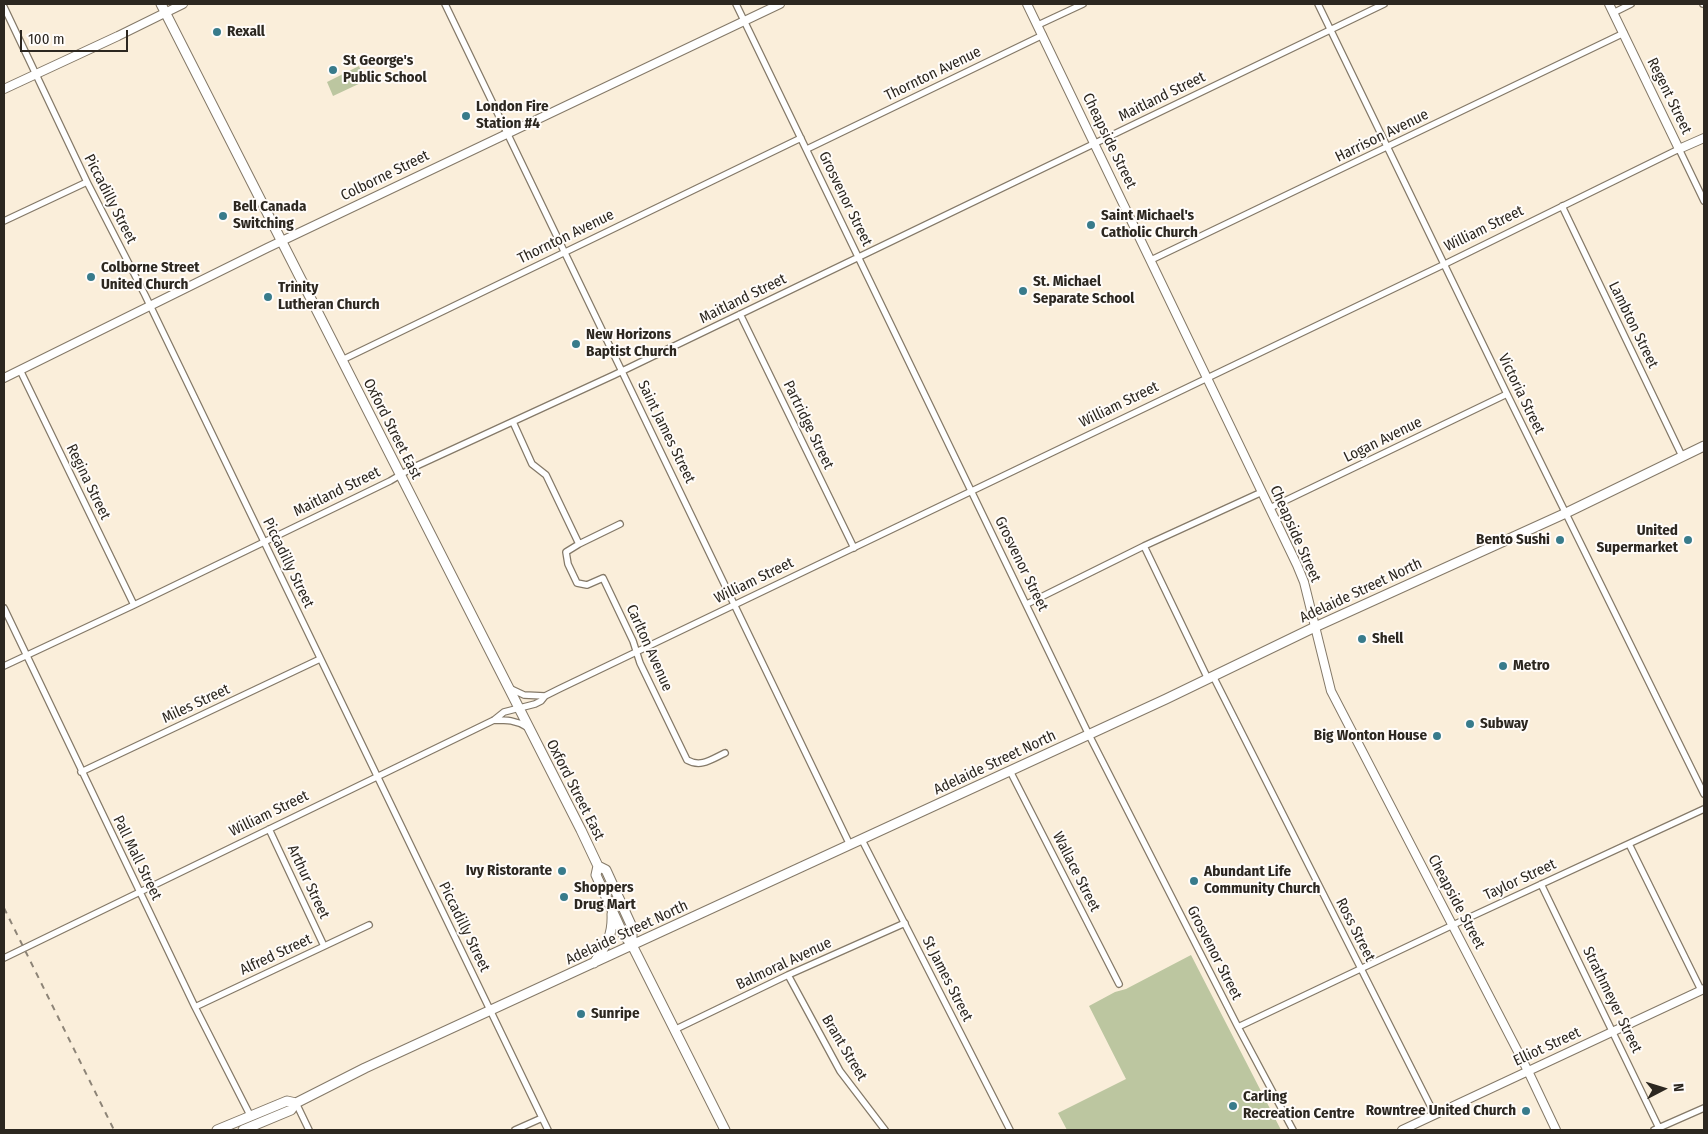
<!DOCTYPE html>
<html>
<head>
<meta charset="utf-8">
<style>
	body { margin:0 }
	#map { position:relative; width:1708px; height:1134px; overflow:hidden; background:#faeeda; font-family:"Fira Sans Condensed",sans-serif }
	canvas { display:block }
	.frame { position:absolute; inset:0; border:5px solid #2c2720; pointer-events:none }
	.north { position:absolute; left:1638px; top:1064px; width:50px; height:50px; -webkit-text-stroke:4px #fffcf9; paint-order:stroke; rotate:85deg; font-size:14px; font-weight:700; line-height:20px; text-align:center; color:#2c2720 }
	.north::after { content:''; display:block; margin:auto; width:18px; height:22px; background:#2c2720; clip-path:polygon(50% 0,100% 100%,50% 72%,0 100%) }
	.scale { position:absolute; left:20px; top:30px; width:108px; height:22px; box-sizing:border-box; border:2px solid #2c2720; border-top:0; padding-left:6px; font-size:15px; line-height:18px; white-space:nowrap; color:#2c2720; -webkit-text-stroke:4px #fffcf9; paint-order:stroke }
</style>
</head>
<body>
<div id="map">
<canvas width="1708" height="1134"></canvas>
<div class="frame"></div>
<div class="north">N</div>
<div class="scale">100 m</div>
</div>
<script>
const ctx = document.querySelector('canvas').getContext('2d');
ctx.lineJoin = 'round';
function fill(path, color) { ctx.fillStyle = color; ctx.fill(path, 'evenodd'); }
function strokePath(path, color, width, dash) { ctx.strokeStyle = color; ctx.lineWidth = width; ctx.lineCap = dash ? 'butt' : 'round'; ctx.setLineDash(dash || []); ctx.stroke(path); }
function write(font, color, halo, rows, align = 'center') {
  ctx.font = font + ' "Fira Sans Condensed",sans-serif'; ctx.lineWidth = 4; ctx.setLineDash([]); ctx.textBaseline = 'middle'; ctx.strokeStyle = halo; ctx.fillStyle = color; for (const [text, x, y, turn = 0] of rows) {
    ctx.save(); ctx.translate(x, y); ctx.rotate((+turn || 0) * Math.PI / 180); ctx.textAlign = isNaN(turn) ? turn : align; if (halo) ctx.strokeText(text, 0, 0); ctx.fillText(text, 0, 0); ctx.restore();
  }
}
fill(new Path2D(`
	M359,66L365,81L333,96L327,82Z
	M1191,955L1281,1130H1067L1058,1113L1126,1079L1089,1006L1115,992L1126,989Z`), '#bcc6a0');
const minor = new Path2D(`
	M445,4L850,845
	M736,4L1089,735L1238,1027L1293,1130
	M1318,4L1507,394L1704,794
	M1703,4H1704
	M4,7L87,182L145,295L548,1130
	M1613,13L1631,4
	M1038,25L1083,4
	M807,149L1043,35
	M1562,206L1682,456
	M4,221L87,182
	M1151,260L1624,33
	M740,314L854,548
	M342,360L801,138
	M20,370L134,605
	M513,422L532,464L546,475L579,544
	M1270,508L1507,394
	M620,524L579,544L566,552L568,564L577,583L587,585L603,578L633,641L640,663L687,760C701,768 712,759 725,753
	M1144,546L1208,679
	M1027,604L1144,546L1262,492
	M4,608L195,1007L251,1117
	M4,666L134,605L390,481L412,468L614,375L1384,4
	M1213,676L1435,1115
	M509,688L524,695L545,696
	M494,720C507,720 515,720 527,727
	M1010,771L1119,984
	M81,772L320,659
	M269,829L324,946
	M862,840L1010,1130
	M1629,844L1701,990
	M1541,884L1659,1128
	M4,958L494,720L504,712L535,704L541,701L545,696L559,689L1445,264L1679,149L1704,201
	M788,975L840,1071L885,1130
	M195,1007L369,925
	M1238,1027L1453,925L1704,809
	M674,1030L788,975L905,923
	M296,1103L309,1130
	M515,1130L542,1118
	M1654,1130L1704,1108`);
const tertiary = new Path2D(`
	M1027,4L1297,565L1304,582L1331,691L1528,1071L1556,1130
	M1609,4L1679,149L1704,138
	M4,89L118,36L183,4
	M4,378L267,248L780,4
	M1402,1130L1704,989`);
const secondary = new Path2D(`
	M161,4L581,830L598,866L596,875L623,934L632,945L725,1130
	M598,866L606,870L632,927V945
	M594,963C606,945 613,936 612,914
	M217,1130L287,1101L296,1103
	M243,1130L291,1110L296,1103L365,1068L1166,699L1315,627L1566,513L1704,446`);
strokePath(minor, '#847968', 8);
strokePath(tertiary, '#847968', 10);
strokePath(secondary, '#847968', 11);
strokePath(minor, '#fff', 5.5);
strokePath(tertiary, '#fff', 8);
strokePath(secondary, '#fff', 9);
strokePath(new Path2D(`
	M4,908L114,1130`), '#8d8477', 2, [6, 6]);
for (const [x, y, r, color] of [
	[217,32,5,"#387b8b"],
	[333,70,5,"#387b8b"],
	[466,116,5,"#387b8b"],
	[223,216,5,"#387b8b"],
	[1091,225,5,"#387b8b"],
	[91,277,5,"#387b8b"],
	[1023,291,5,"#387b8b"],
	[268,297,5,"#387b8b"],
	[576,344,5,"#387b8b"],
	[1560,540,5,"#387b8b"],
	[1688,540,5,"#387b8b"],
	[1362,639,5,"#387b8b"],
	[1503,666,5,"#387b8b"],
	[1470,724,5,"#387b8b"],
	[1437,736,5,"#387b8b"],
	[562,871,5,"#387b8b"],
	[1194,881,5,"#387b8b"],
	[564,897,5,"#387b8b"],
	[581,1014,5,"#387b8b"],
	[1233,1106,5,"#387b8b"],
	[1526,1111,5,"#387b8b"]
]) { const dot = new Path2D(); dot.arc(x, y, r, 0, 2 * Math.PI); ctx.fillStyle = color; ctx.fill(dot); strokePath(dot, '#fffcf9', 2); }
write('bold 15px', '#2c2720', '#fffcf9', [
	["Rexall",227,32],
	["St George's",343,61],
	["Public School",343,78],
	["London Fire",476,107],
	["Station #4",476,124],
	["Bell Canada",233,207],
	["Switching",233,224],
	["Saint Michael's",1101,216],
	["Catholic Church",1101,233],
	["Colborne Street",101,268],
	["United Church",101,285],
	["St. Michael",1033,282],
	["Separate School",1033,299],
	["Trinity",278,288],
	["Lutheran Church",278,305],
	["New Horizons",586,335],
	["Baptist Church",586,352],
	["United",1678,531,"right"],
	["Supermarket",1678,548,"right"],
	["Bento Sushi",1550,540,"right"],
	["Shell",1372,639],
	["Metro",1513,666],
	["Subway",1480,724],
	["Big Wonton House",1427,736,"right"],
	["Ivy Ristorante",552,871,"right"],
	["Abundant Life",1204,872],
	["Community Church",1204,889],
	["Shoppers",574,888],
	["Drug Mart",574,905],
	["Sunripe",591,1014],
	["Carling",1243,1097],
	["Recreation Centre",1243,1114],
	["Rowntree United Church",1516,1111,"right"]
], 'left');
write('15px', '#2c2720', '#fffcf9', [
	["Thornton Avenue",933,74,-26],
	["Regent Street",1669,96,64],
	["Maitland Street",1162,97,-26],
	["Harrison Avenue",1382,136,-26],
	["Cheapside Street",1109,141,64],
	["Colborne Street",385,176,-26],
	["Piccadilly Street",110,199,63],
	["Grosvenor Street",845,199,64],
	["William Street",1484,229,-26],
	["Thornton Avenue",566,237,-26],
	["Maitland Street",743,299,-26],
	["Lambton Street",1633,325,64],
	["Victoria Street",1521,394,64],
	["William Street",1119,405,-26],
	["Partridge Street",808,425,64],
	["Oxford Street East",392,429,63],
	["Saint James Street",666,432,64],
	["Logan Avenue",1383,440,-26],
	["Regina Street",88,482,64],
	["Maitland Street",337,492,-26],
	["Cheapside Street",1295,534,66],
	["Piccadilly Street",288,563,64],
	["Grosvenor Street",1021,564,64],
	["William Street",754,581,-26],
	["Adelaide Street North",1361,591,-25],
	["Carlton Avenue",649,648,66],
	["Miles Street",196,704,-25],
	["Adelaide Street North",995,763,-25],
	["Oxford Street East",575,790,63],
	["William Street",269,814,-26],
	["Pall Mall Street",137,858,64],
	["Wallace Street",1076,872,63],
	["Taylor Street",1520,880,-25],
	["Arthur Street",308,882,65],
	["Cheapside Street",1456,902,62],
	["Piccadilly Street",464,927,64],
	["Ross Street",1355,930,63],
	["Adelaide Street North",627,933,-25],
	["Grosvenor Street",1214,953,63],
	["Alfred Street",276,955,-25],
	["Balmoral Avenue",784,964,-25],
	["St James Street",947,979,63],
	["Strathmeyer Street",1612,1000,64],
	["Elliot Street",1547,1047,-25],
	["Brant Street",844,1048,59]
]);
</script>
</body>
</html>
